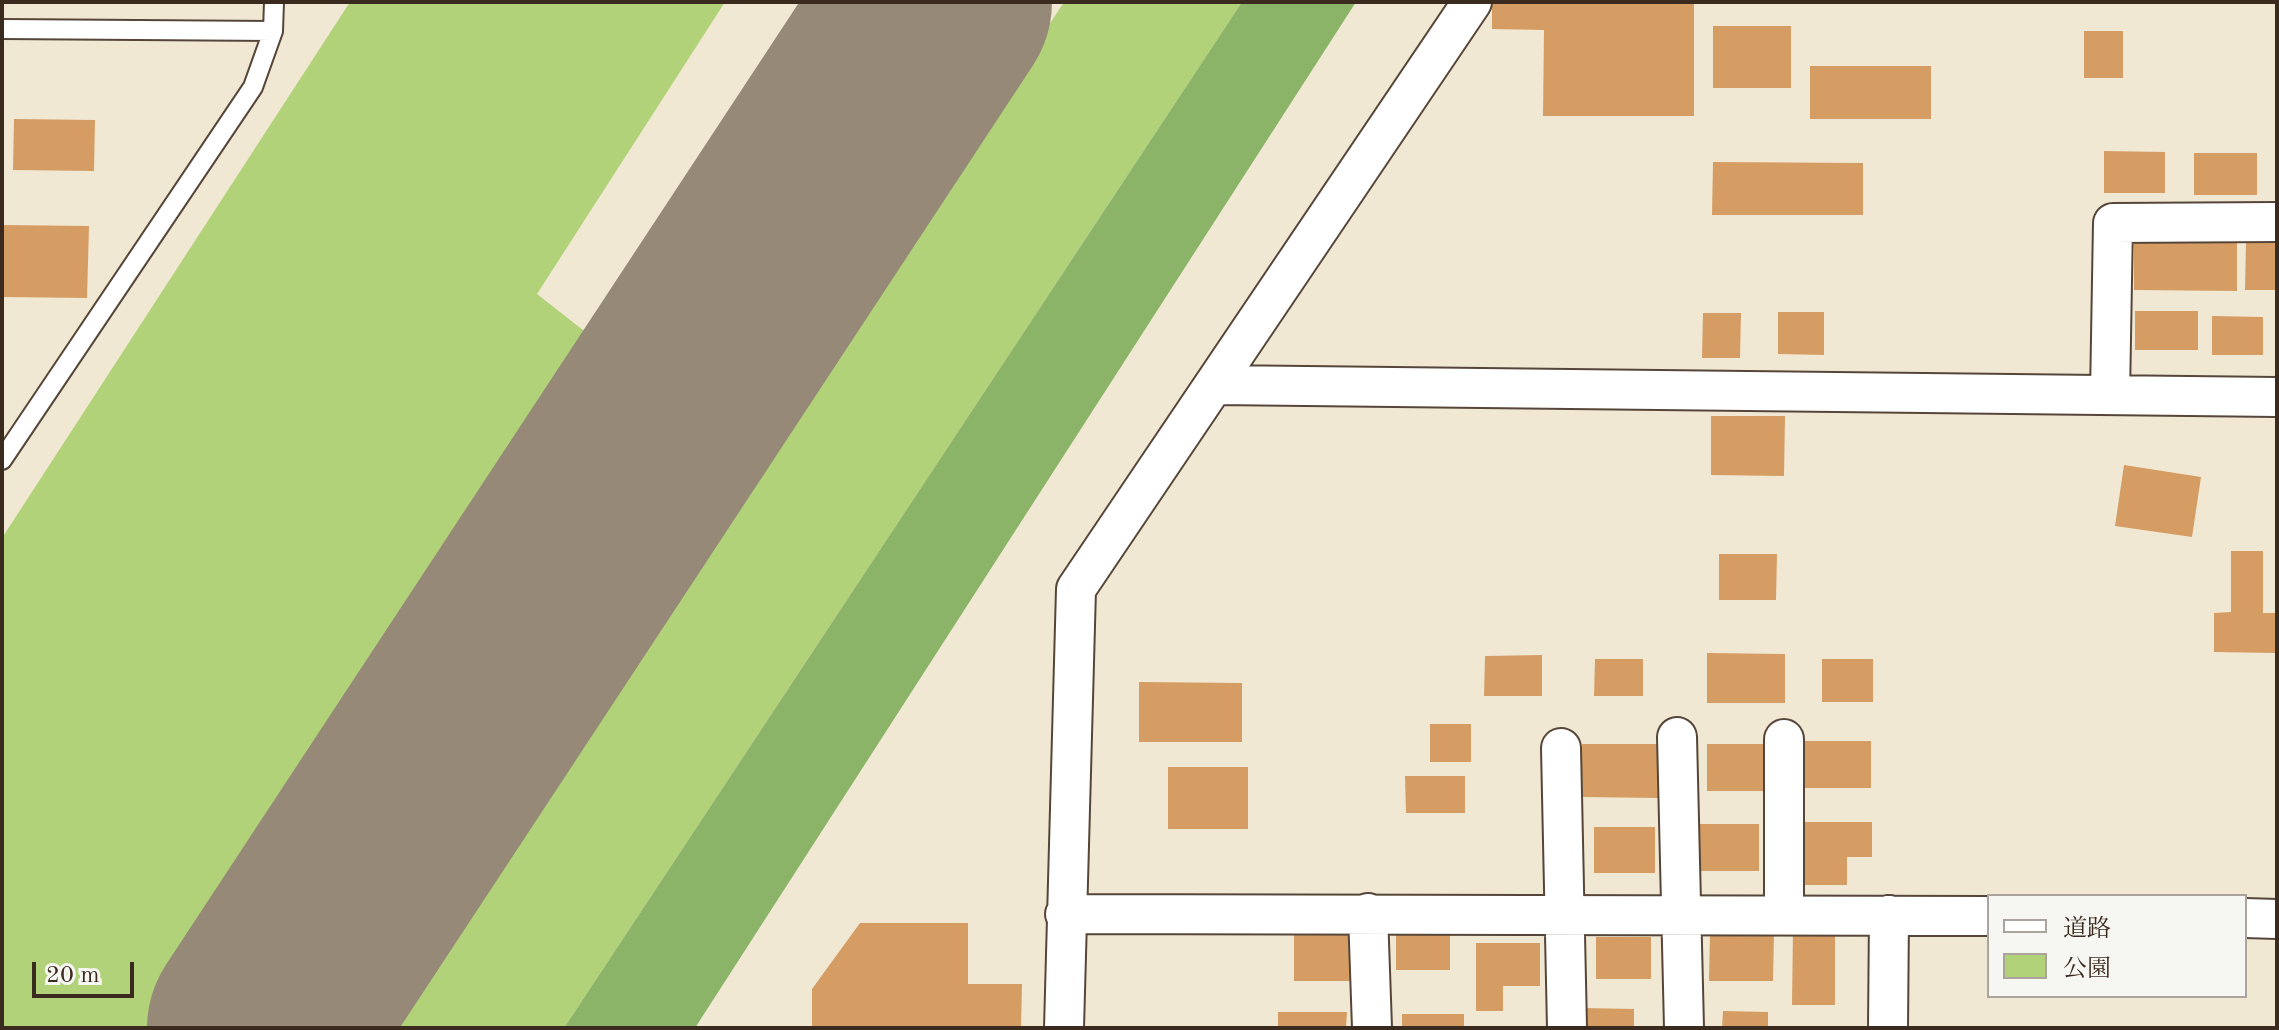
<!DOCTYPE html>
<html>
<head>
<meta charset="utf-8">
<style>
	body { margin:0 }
	#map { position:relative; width:2279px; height:1030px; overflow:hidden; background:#f1e8d3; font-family:"Old Standard TT","Noto Serif JP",serif }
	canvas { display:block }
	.frame { position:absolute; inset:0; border:4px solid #3b2a1e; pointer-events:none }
	.legend { position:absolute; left:1987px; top:894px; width:260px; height:104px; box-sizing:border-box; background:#f6f6f2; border:2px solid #aba49d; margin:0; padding:10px 14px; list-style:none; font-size:24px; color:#3b2a1e }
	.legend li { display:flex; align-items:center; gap:16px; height:40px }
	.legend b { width:40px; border:2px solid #aba49d }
	.scale { position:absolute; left:32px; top:962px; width:102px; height:36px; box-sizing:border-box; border:4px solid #3b2a1e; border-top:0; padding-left:10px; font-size:24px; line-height:28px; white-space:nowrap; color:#3b2a1e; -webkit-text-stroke:6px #f6f6f2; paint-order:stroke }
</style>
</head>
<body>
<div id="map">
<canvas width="2279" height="1030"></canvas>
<div class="frame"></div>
<ul class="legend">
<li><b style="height:10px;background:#fff"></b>道路</li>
<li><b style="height:22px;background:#b1d279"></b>公園</li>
</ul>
<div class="scale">20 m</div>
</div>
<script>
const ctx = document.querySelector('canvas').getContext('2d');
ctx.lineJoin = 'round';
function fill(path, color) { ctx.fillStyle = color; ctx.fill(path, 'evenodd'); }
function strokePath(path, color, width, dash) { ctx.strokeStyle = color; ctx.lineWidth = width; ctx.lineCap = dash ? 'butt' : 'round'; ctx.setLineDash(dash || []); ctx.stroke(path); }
fill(new Path2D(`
	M350,2H725L537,294L597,341L148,1028H2V538Z
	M1064,2H1242L564,1028H327L725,424L771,451Z`), '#b1d279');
fill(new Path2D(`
	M1242,2H1356L695,1028H564Z`), '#8cb469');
strokePath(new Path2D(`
	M262,1028L937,2`), '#968978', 230);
fill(new Path2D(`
	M1492,2H1694V116H1543L1544,30L1492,29Z
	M1713,26H1791V88H1713Z
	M2084,31H2123V78H2084Z
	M1810,66H1931V119H1810Z
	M14,119L95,120L94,171L13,170Z
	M2104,151L2165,152V193H2104Z
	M2194,153H2257V195H2194Z
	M1713,162L1863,163V215H1712Z
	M2,225L89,226L87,298L2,297Z
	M2134,239L2237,240V291L2134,290Z
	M2246,241H2277V290H2245Z
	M2135,311H2198V350H2135Z
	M1778,312H1824V355L1778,354Z
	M1703,313H1741L1740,358H1702Z
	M2212,316L2263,317V355H2212Z
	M1711,416H1785L1784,476L1711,475Z
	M2124,465L2201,477L2192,537L2115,526Z
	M2231,551H2263V613H2275V653L2214,652V613L2231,612Z
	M1719,554H1777L1776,600H1719Z
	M1707,653L1785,654V703H1707Z
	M1542,655V696H1484L1485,656Z
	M1595,659H1643V696H1594Z
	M1822,659H1873V702H1822Z
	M1139,682L1242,683V742H1139Z
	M1430,724H1471V762H1430Z
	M1802,741H1871V788H1802Z
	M1582,744H1658V798L1582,797Z
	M1707,744H1766V791H1707Z
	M1168,767H1248V829H1168Z
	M1405,776H1465V813H1406Z
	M1800,822H1872V857H1847V885H1800Z
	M1699,824H1759V871H1698Z
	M1594,827H1655V873H1594Z
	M860,923H968V984H1022L1021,1028H812V989Z
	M1793,927H1835V1005H1792Z
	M1710,933H1774L1773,981H1709Z
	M1294,934H1353L1352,981H1294Z
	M1396,935H1450V970H1396Z
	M1596,937H1651V979H1596Z
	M1476,943H1540V986H1503V1011H1476Z
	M1584,1008L1634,1009V1028H1584Z
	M1723,1011L1768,1012V1028H1722Z
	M1278,1012H1347L1346,1028H1278Z
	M1402,1014H1464V1028H1402Z`), '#d59d63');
const lane = new Path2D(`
	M2,29L273,31
	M2,460L253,87L273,31L274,2`);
const street = new Path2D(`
	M1217,385L2277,397
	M2110,395L2113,223L2277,222
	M1677,737L1684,1028
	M1561,748L1567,1028
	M1368,913L1372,1028
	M1065,914L1989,916
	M1784,915V739
	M2245,918L2277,919
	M1064,1028L1076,589L1472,2
	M1888,1028L1889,915`);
strokePath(lane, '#564639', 22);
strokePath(street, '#564639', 42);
strokePath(lane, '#fff', 18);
strokePath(street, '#fff', 38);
</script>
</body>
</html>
